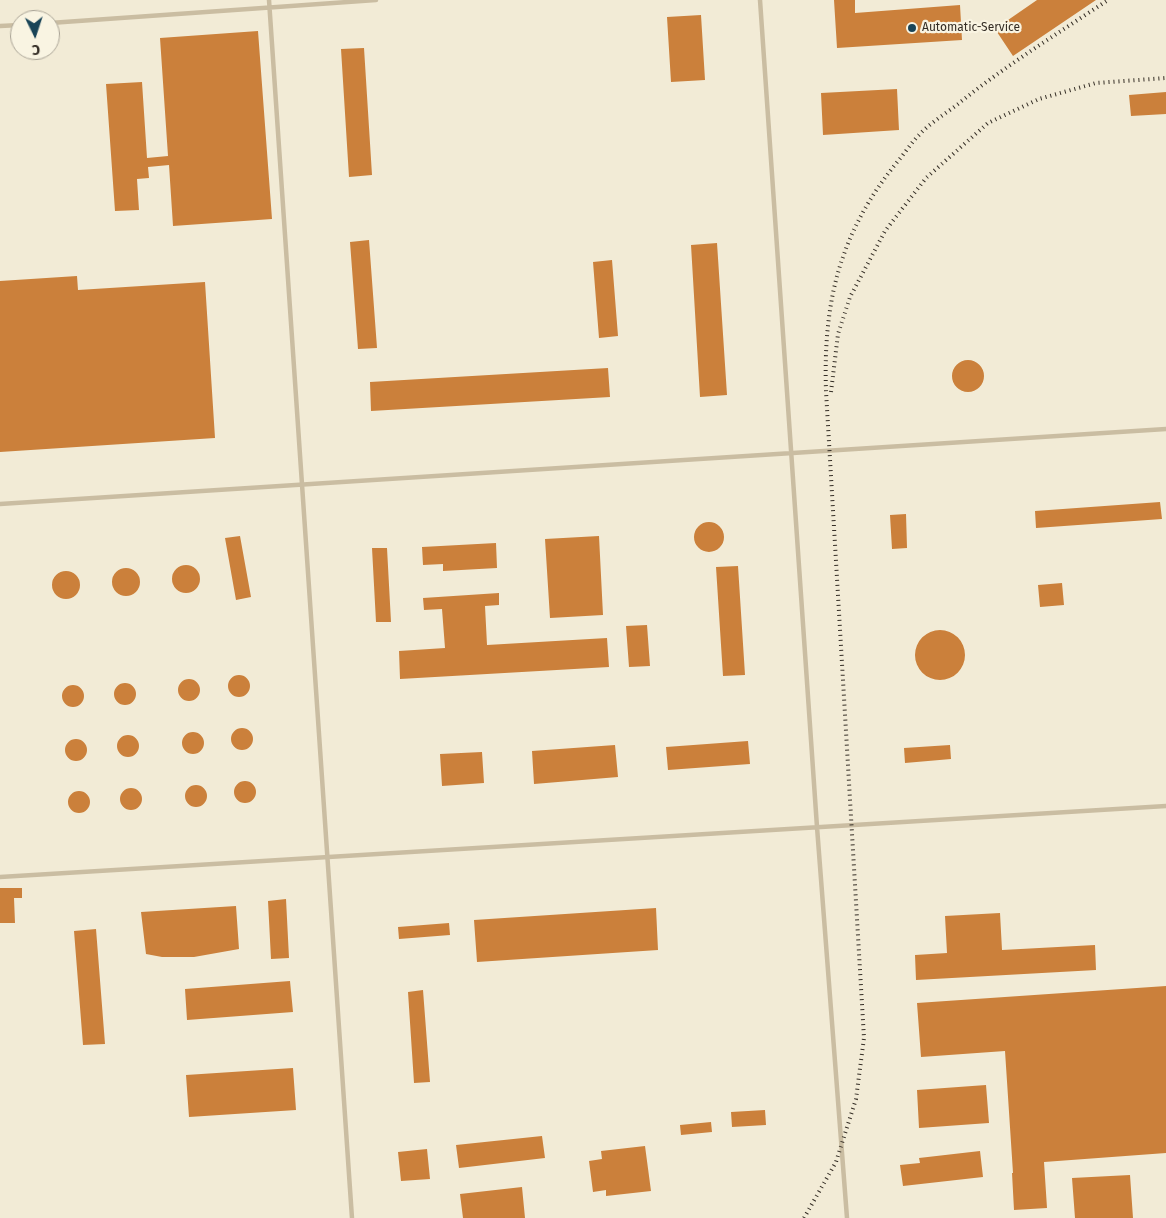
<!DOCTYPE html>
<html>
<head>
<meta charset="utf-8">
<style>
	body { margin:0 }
	#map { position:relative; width:1166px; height:1218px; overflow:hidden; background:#f2ebd6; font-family:"Fira Sans",sans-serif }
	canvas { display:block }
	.north { position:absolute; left:10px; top:10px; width:50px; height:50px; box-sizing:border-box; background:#f9f4e2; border:1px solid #aaa496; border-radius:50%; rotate:176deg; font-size:14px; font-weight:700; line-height:20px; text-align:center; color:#342d25 }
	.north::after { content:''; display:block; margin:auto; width:18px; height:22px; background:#194457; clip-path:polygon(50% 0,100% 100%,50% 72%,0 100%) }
</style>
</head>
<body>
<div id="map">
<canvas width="1166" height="1218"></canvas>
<div class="north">С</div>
</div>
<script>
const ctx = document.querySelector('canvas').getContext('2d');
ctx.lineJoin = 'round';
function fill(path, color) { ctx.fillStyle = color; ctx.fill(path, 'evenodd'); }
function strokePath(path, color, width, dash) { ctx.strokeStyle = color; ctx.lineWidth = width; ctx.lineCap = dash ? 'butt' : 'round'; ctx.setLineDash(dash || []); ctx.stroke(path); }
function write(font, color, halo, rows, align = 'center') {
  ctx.font = font + ' "Fira Sans",sans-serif'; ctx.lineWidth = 4.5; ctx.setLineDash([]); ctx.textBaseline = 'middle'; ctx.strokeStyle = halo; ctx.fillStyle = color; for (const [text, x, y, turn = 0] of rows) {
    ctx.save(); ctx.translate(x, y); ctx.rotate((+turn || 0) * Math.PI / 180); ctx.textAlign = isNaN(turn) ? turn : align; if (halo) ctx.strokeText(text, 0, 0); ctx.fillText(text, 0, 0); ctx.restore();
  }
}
fill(new Path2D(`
	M834,0H855V13L960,5L962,40L837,48Z
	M1037,0H1096L1013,56L995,29Z
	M701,15L705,80L671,82L667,17Z
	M258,31L272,219L173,226L169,165L148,167L149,178L137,179L139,210L115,211L106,84L142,82L147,158L168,156L160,38Z
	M364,48L372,175L349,177L341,49Z
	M897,89L899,130L823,135L821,93Z
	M1166,92V114L1131,116L1129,95Z
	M369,240L377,348L358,349L350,242Z
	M717,243L727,395L700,397L691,245Z
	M612,260L618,336L599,338L593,262Z
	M77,276L78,290L205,282L215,438L0,452V281Z
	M952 376a16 16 0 1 1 32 0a16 16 0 1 1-32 0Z
	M608,368L610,397L371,411L370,382Z
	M1160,502L1162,519L1036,528L1035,511Z
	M906,514L907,548L892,549L890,515Z
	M694 537a15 15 0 1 1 30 0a15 15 0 1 1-30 0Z
	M240,536L251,597L236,600L225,538Z
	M599,536L603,615L550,618L545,539Z
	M496,543L497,568L443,571V564L423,565L422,547Z
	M372,548H387L391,622H376Z
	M172 579a14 14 0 1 1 28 0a14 14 0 1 1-28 0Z
	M738,566L745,675L723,676L716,567Z
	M112 582a14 14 0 1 1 28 0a14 14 0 1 1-28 0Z
	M52 585a14 14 0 1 1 28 0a14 14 0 1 1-28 0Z
	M1062,583L1064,605L1040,607L1038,585Z
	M499,593V605L485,606L487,645L607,638L609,667L400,679L399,651L445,648L442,609L424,610L423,598Z
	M647,625L650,666L629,667L626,626Z
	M915 655a25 25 0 1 1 50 0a25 25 0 1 1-50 0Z
	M228 686a11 11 0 1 1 22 0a11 11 0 1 1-22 0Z
	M178 690a11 11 0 1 1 22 0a11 11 0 1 1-22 0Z
	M114 694a11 11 0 1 1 22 0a11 11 0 1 1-22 0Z
	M62 696a11 11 0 1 1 22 0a11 11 0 1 1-22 0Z
	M231 739a11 11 0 1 1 22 0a11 11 0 1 1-22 0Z
	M182 743a11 11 0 1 1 22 0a11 11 0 1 1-22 0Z
	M117 746a11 11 0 1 1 22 0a11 11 0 1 1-22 0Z
	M65 750a11 11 0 1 1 22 0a11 11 0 1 1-22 0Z
	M748,741L750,764L668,770L666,747Z
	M615,745L618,777L534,784L532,751Z
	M950,745L951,759L905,763L904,748Z
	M482,752L484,783L442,786L440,754Z
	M234 792a11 11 0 1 1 22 0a11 11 0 1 1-22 0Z
	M185 796a11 11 0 1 1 22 0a11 11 0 1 1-22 0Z
	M120 799a11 11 0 1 1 22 0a11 11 0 1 1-22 0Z
	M68 802a11 11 0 1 1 22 0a11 11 0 1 1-22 0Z
	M0,888H22V898H14L15,923H0Z
	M286,899L289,958L271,959L268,901Z
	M236,906L239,949L194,957H162L146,954L141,912Z
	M656,908L658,950L477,962L474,920Z
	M1000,913L1002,950L1095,945L1096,970L916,980L915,955L947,953L945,916Z
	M449,923L450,935L399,939L398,927Z
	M96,929L105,1044L83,1045L74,931Z
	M290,981L293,1012L187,1020L185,989Z
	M1166,986V1153L1044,1162L1047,1208L1014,1210L1012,1173H1013L1005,1051L921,1057L917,1003Z
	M423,990L430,1082L414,1083L408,992Z
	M293,1068L296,1110L189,1117L186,1075Z
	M986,1085L989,1123L919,1128L917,1090Z
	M765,1110L766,1125L732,1127L731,1112Z
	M711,1122L712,1132L681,1135L680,1125Z
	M542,1136L545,1158L459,1168L456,1145Z
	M645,1146L651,1191L606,1196V1190L593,1192L589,1161L602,1159L601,1151Z
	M427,1149L430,1179L401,1181L398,1152Z
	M980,1151L983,1177L903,1186L900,1165L920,1163L919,1158Z
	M1130,1175L1133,1218H1075L1072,1178Z
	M522,1187L525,1218H463L460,1194Z`), '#cb803b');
strokePath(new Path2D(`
	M269,0L352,1218
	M760,0L817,827L847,1218
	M50,23L376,0
	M0,26L20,25
	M0,504L1166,429
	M0,877L1166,806`), '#cabda2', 4.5);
strokePath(new Path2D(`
	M831,392L838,334L850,297L885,231L926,178L988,123L1039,99L1096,83L1166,78
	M804,1218L836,1162L856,1099L864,1038L826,391C823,301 840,232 898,161C905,153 911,143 919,135C930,123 945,114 958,104C1005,66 1057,34 1108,0`), '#342d25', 4, [1, 4]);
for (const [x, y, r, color] of [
	[912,28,5,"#194457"]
]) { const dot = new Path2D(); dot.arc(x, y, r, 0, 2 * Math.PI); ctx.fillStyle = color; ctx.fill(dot); strokePath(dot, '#f9f4e2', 2); }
write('12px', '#342d25', '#f9f4e2', [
	["Automatic-Service",922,28]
], 'left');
</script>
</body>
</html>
